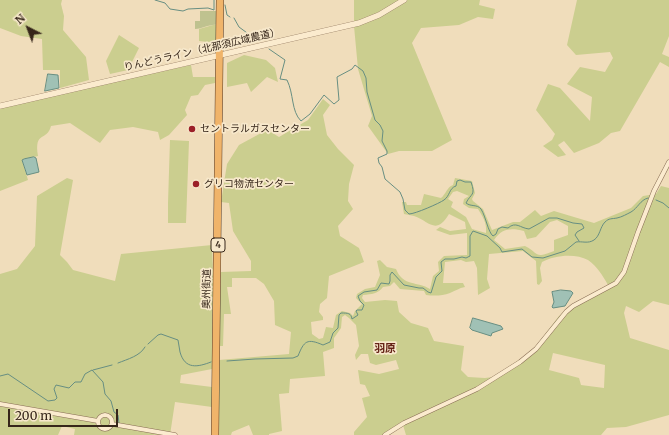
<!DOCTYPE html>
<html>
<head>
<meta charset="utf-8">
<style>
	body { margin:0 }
	#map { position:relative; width:669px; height:435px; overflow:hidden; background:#f0ddbb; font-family:Merriweather,serif }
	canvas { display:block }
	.north { position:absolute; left:8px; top:8px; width:40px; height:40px; -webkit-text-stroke:3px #f7e8cb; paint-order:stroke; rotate:318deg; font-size:11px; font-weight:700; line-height:16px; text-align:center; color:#36261a }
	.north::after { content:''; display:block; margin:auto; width:14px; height:18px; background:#36261a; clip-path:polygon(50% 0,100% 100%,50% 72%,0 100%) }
	.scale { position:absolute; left:8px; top:409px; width:110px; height:18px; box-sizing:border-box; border:2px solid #36261a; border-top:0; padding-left:5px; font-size:12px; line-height:14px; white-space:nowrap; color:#36261a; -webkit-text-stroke:3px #f7e8cb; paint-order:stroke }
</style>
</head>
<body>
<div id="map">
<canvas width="669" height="435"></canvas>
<div class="north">N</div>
<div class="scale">200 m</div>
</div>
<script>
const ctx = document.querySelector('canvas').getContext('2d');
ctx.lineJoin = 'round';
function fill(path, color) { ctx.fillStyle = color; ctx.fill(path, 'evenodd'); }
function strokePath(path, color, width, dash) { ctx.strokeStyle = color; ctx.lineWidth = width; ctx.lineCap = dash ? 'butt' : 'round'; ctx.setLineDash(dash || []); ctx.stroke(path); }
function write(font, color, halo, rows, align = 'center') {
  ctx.font = font + ' Merriweather,"Noto Sans JP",serif'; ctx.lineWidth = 3.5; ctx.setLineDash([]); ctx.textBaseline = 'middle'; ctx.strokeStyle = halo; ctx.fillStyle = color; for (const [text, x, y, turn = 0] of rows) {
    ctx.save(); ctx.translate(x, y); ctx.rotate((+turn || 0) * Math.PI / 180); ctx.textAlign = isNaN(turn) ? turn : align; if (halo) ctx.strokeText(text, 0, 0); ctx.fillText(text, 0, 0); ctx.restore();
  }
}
fill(new Path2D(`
	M0,0H62L61,4L64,16L63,30L86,57L89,80L60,88V70H43L42,39L21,36L0,28Z
	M354,0H480L479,5L495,9L493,19L478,17L459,25L421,28L412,43L452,140L432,151H399L388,154L368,126L372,116L358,69L354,26Z
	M577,0H669V36L662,54L669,57V67L660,62L620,131L611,133L599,143L574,153L564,141L558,145L566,155L558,157L543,146L552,140L555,134L536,110L548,84L560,88L590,121L592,97L567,84L580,67L605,72L613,58L610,52L576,55L567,45Z
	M213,25H217V43L199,41V29Z
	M119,35L139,48L128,70L110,74L106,61Z
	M244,55L266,60L275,68L278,82L267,77L251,92L247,83L227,87V63Z
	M191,65L193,77H215V83L205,85L198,95L191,96L185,110L187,115L169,135L160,140L158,132L133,127L110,130L100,143L70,123L51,126C47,142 34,130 38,156L22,160L28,180L0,191V107Z
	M323,99L330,105L323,115L327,135L338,149L354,165L349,184L348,201L353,209L338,226L340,236L359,248L364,262L329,276L327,298L320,304L319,312L323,317V320L311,322L312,334L319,339L323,338L326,327L333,328L336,315L342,311L350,313L353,316L355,311L362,304L356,298L357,294L365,289L375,287L380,275L377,261L380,260L387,267L396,269C403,287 418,281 430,289L433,276L439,271L438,262L444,256L467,255V233L450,235L436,230L440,227L450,231L466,229L465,222L449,214C436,236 429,221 414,216C411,215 407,215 404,214L402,202H406L407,205H421L424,194L441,198C446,194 447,187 453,185L455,178L472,181L475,193L472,199L473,201L483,209L492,230L513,222H520L535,210L541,216L554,211L594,223L631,208L643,196L656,194L661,186L669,188V305L653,301L639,312L626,306L624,313L630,338L669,350V415L626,427L607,428L601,435H406L403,425L384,435H354V432L367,417L362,398L370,396L365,385L360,384L358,370L379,374L399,369L396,360L376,365L370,363L368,354H361L356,360L355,355L359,346L356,325L349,318L345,315L342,317L341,328L334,338V348L323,352L325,376L290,379L289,393L279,394L282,431L269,434V435H253L249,425L232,432L231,435H217L219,360L289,354L291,332L275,325L274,301L264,284L256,278H232V287H227L231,314H224L223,346H218L221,272L251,271V261L233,231L229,203L221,202L227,164L239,145L263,132L266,129L279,137L308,120ZM457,191L469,196L464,199L463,204L469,208L478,209C483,217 487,223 486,233L472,229L466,217L451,207L453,202L448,199L453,192ZM557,220L568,226V235L554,240V251C534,259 540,254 525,246L505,249L494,240C502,228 511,228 524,231L527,239L536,237L550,222ZM523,251L536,261L537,284L539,285L542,281L540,268L542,262C554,255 576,253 588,260C597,266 603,276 608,285L570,306L559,316L536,346L525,356L493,377L485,378L468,377L461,370L464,346L434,341L428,328L411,323L399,312L397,301L385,300L365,302L362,298L363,295C372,294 378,294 383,287L390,286L394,282L400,289L424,291L426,295C434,296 442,296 450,293C455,291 459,288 465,287L463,283H443L445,262L461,260L466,262L474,261L477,268L478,295L490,288L487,279L489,254ZM553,353L605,365L604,388L581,385L579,378L549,370Z
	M170,140L189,141L186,223H168V203Z
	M67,178L73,180L60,255L67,262L73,270L115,281L121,254L212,245L213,273L212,369L181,375L180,383L212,387V407L175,402L170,435H74L75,429L62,426L58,435H0V274L17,269L35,246L37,196Z`), '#cbce8f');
fill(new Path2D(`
	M200,11H217V25C209,24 203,29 195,29V21H200Z`), '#bfc28f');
const water = new Path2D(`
	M48,74L58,75L59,88L45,91Z
	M34,157L36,158L39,172L27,175L22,160L24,159Z
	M561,290L571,291L573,293L565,306L553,308L552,307L554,302L552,292Z
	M473,318L501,326L503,329L492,333L491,336L472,330L470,328Z`);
fill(water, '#a0c1b5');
strokePath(water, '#678e82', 1);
strokePath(new Path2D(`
	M155,0L165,3L170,9L183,11L188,9L208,8L214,10V0
	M225,5L227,15L230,17
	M234,18L239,27L258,41
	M269,49L285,60L280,79L287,80C294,94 291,111 301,121L310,114L324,95L334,104L339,100L337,77L352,69L355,65L363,71L366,78L367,92L375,120L380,125L383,131L382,141L387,151V154L378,158L379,163L382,167L385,179L400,192L403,199L405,210L409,214C415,214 440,203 444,200C450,196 449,188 456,186L457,181L460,180L465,182H471C476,196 471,193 466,203C471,207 477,204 481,209C486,217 488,232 493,236L496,234L498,229L502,227L508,228C516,221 520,228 529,229L549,218H557L573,223L582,224L584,228L577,232L575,235L579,241
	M656,200L663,203L669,208
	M148,344L158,335L161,334L178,340C179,344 179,348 180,352C185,370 198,367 211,362
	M227,361L255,359L293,358L298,356C304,341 307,338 323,345L330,342L333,333L338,328L339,315L341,313C348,313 351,313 352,319L358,315L356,311L357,310H362L364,305L360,301L358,296L364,292L377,290L381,283L389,284L390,281V275L392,272L404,285L419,288H423L428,292L431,293L436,277L442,271L441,262L445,259H454L462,257L466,258L470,256V236L473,231L487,236L500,248L502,252L522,249L532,257L543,258L565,251L576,242C582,241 588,244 594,240C600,236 600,227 605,222C609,218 612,219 617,218C622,217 627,214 631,212C638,208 640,200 648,198
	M118,363C128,359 140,356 145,347
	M93,370L112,365
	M0,376L8,374L48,401L55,400L57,398L54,389L56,385L69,388L75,382H81L85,374L92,370L103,382L105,394L111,401L114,412L118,415L119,423`), '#678e82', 1);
const minor = new Path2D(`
	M0,404L98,421
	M98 422a7 7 0 1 1 14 0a7 7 0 1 1-14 0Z
	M112,424L175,435
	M385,435L404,423L477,389L520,362L536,349L566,312L573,306L616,283L624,272L638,232L654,191L669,162`);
const tertiary = new Path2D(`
	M0,106L359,23L379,15L404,0`);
const trunk = new Path2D(`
	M215,435L220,0`);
strokePath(minor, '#886d54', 5);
strokePath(tertiary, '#886d54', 6);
strokePath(trunk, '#553b29', 8);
strokePath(minor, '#fbebce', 4);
strokePath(tertiary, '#fbebce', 5.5);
strokePath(trunk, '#f0b46a', 7);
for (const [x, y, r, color] of [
	[192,129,4,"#9b2028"],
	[196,184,4,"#9b2028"]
]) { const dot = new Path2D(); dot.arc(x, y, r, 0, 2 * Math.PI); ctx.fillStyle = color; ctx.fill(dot); strokePath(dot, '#f7e8cb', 1.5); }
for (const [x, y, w] of [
	[218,245,14]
]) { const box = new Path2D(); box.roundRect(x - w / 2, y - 7, w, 14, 3); ctx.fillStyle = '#f7e8cb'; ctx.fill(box); strokePath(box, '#36261a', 1); }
write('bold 9px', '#36261a', null, [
	["4",218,245]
]);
write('10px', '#36261a', '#f7e8cb', [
	["りんどうライン（北那須広域農道）",202,50,-13],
	["奥州街道",207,289,-89]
]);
write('10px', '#36261a', '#f7e8cb', [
	["セントラルガスセンター",200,129],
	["グリコ物流センター",204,184]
], 'left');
write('bold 11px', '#652317', '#f7e8cb', [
	["羽原",385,349]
]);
</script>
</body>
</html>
